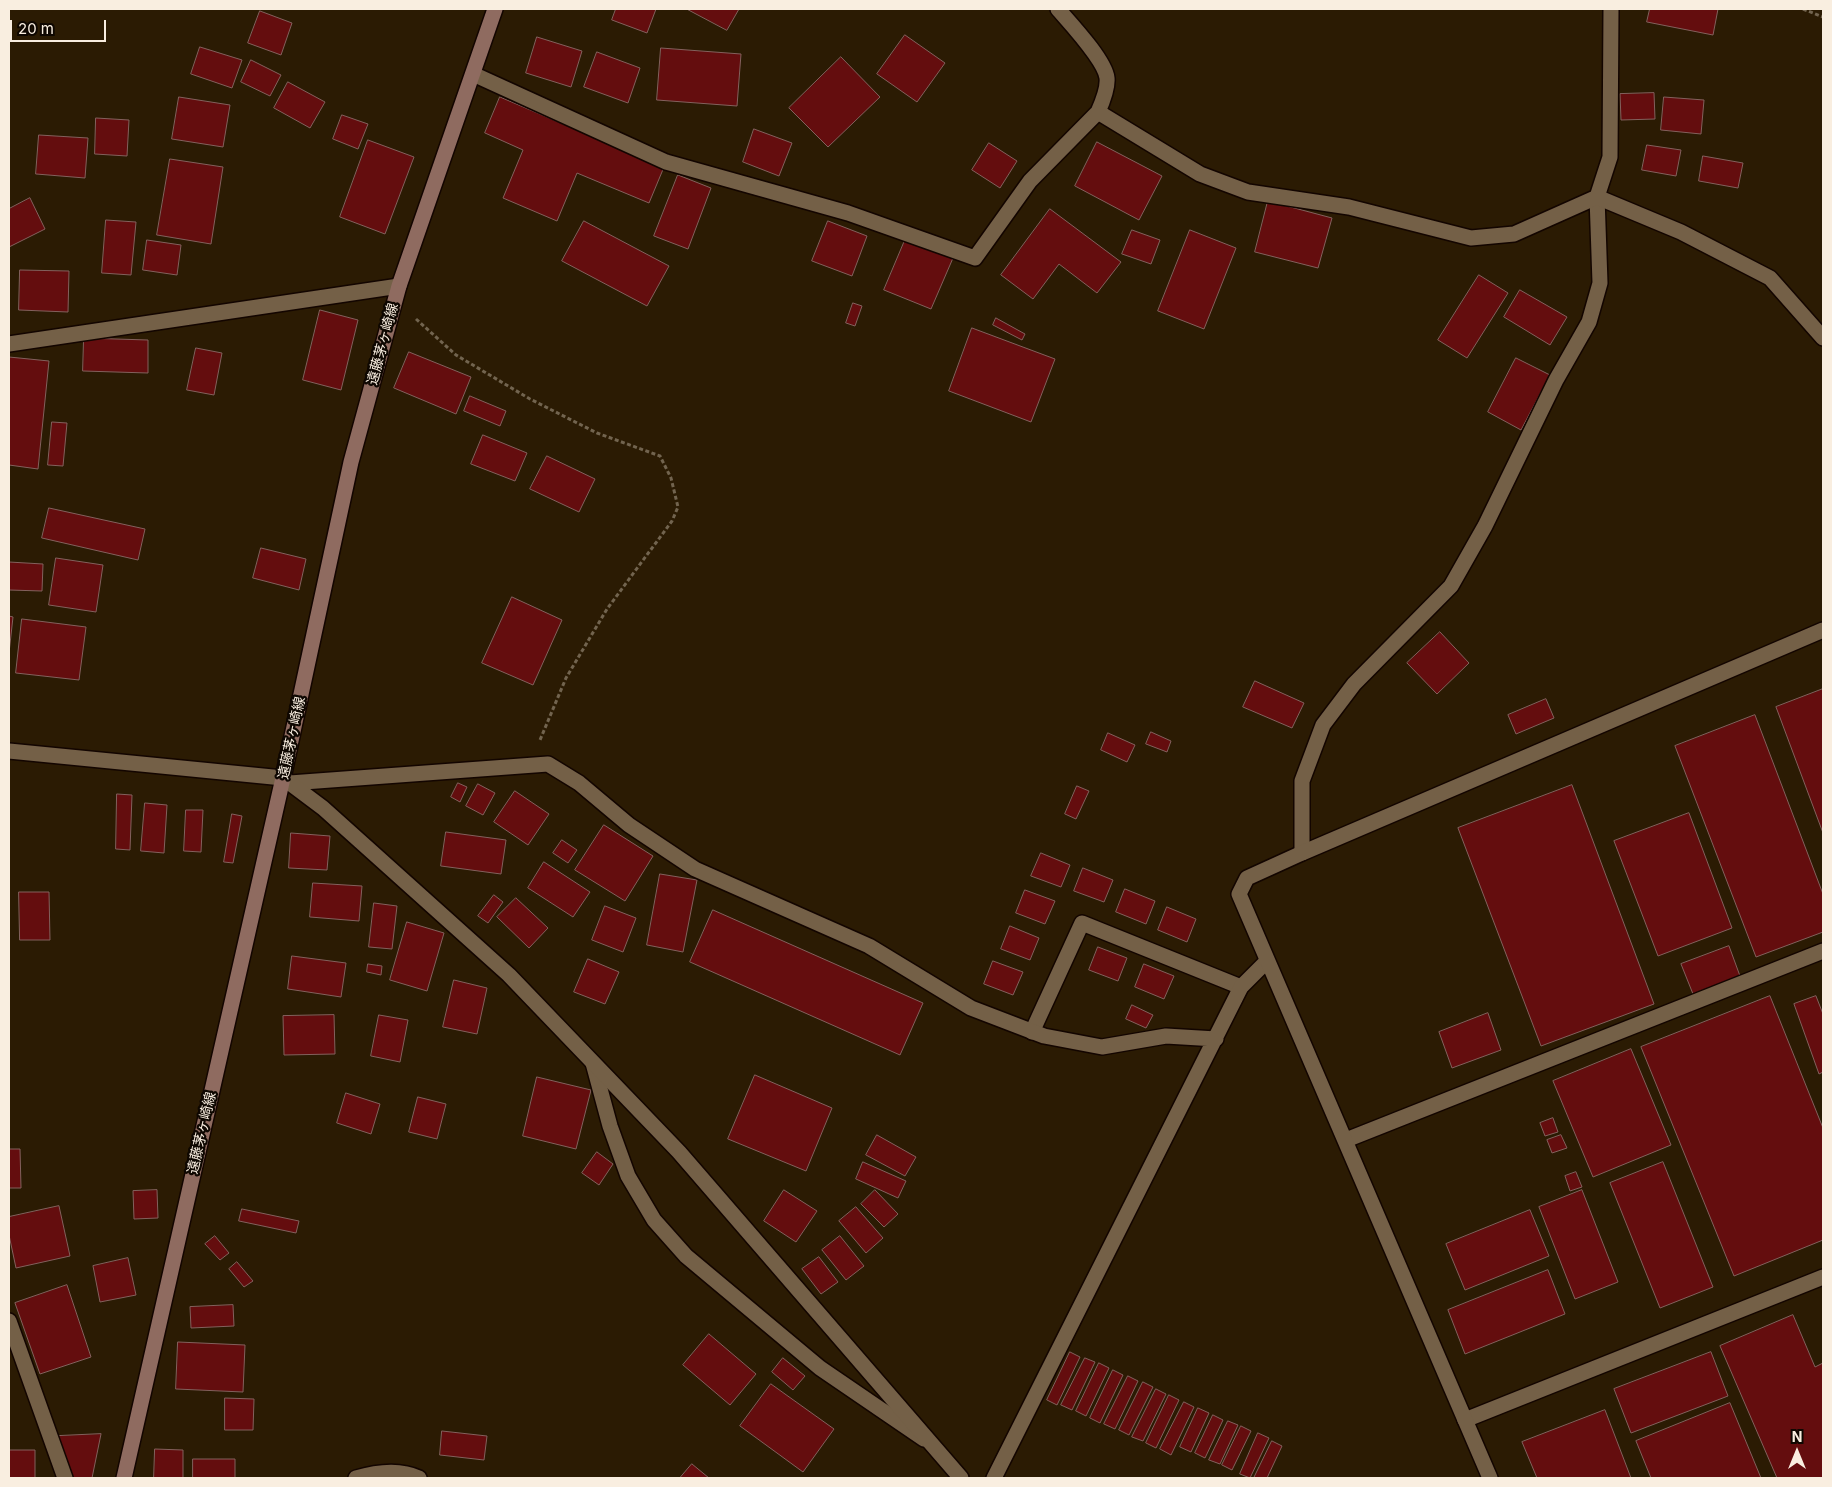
<!DOCTYPE html>
<html>
<head>
<meta charset="utf-8">
<style>
	body { margin:0 }
	#map { position:relative; width:1832px; height:1487px; overflow:hidden; background:#2b1b03; font-family:Inter,sans-serif }
	canvas { display:block }
	.frame { position:absolute; inset:0; border:10px solid #f9eee0; pointer-events:none }
	.north { position:absolute; left:1772px; top:1427px; width:50px; height:50px; -webkit-text-stroke:4px #0e0701; paint-order:stroke; rotate:0deg; font-size:14px; font-weight:700; line-height:20px; text-align:center; color:#f9eee0 }
	.north::after { content:''; display:block; margin:auto; width:18px; height:22px; background:#f9eee0; clip-path:polygon(50% 0,100% 100%,50% 72%,0 100%) }
	.scale { position:absolute; left:10px; top:20px; width:96px; height:22px; box-sizing:border-box; border:2px solid #f9eee0; border-top:0; padding-left:6px; font-size:15px; line-height:18px; white-space:nowrap; color:#f9eee0; -webkit-text-stroke:4px #0e0701; paint-order:stroke }
</style>
</head>
<body>
<div id="map">
<canvas width="1832" height="1487"></canvas>
<div class="frame"></div>
<div class="north">N</div>
<div class="scale">20 m</div>
</div>
<script>
const ctx = document.querySelector('canvas').getContext('2d');
ctx.lineJoin = 'round';
function fill(path, color) { ctx.fillStyle = color; ctx.fill(path, 'evenodd'); }
function strokePath(path, color, width, dash) { ctx.strokeStyle = color; ctx.lineWidth = width; ctx.lineCap = dash ? 'butt' : 'round'; ctx.setLineDash(dash || []); ctx.stroke(path); }
function write(font, color, halo, rows, align = 'center') {
  ctx.font = font + ' Inter,"Noto Sans JP",sans-serif'; ctx.lineWidth = 4.5; ctx.setLineDash([]); ctx.textBaseline = 'middle'; ctx.strokeStyle = halo; ctx.fillStyle = color; for (const [text, x, y, turn = 0] of rows) {
    ctx.save(); ctx.translate(x, y); ctx.rotate((+turn || 0) * Math.PI / 180); ctx.textAlign = isNaN(turn) ? turn : align; if (halo) ctx.strokeText(text, 0, 0); ctx.fillText(text, 0, 0); ctx.restore();
  }
}
const building = new Path2D(`
	M616,9H656L647,33L612,20Z
	M687,9H739L727,30Z
	M1650,9H1718L1713,35L1647,22Z
	M260,11L292,23L281,55L248,43Z
	M905,35L945,63L917,102L877,74Z
	M537,37L582,51L571,87L526,73Z
	M200,47L242,60L232,88L191,74Z
	M661,48L741,54L737,106L657,100Z
	M597,52L640,68L628,103L584,87Z
	M841,57L880,97L828,147L789,108Z
	M251,60L281,75L270,96L241,82Z
	M288,82L325,102L310,128L274,108Z
	M1654,93L1655,119L1621,120L1620,94Z
	M179,97L230,105L223,147L172,139Z
	M500,97L664,167L649,203L577,173L557,221L503,198L523,150L485,133Z
	M1664,97L1704,100L1701,134L1661,130Z
	M342,115L368,124L358,149L333,139Z
	M96,118L129,120L127,156L95,154Z
	M754,129L792,143L779,176L743,162Z
	M39,135L88,138L85,178L36,174Z
	M368,140L414,157L385,234L340,217Z
	M1097,142L1162,176L1139,220L1075,186Z
	M989,143L1017,161L1000,188L972,170Z
	M1647,145L1681,150L1676,176L1642,170Z
	M1703,156L1743,163L1738,188L1699,181Z
	M170,159L223,167L211,244L157,235Z
	M678,175L711,188L688,249L654,236Z
	M30,198L45,229L9,247V209Z
	M1268,201L1332,218L1318,268L1255,252Z
	M1050,209L1121,262L1097,293L1059,264L1033,299L1001,275Z
	M106,220L136,222L131,275L102,273Z
	M584,221L669,266L647,306L562,261Z
	M828,221L867,236L852,276L812,261Z
	M1132,230L1160,240L1151,264L1122,254Z
	M1190,230L1236,248L1204,329L1158,311Z
	M906,238L953,258L931,309L884,290Z
	M147,240L181,245L177,275L143,270Z
	M20,270L69,271L68,312L19,310Z
	M1479,275L1508,293L1467,358L1438,340Z
	M1520,290L1567,317L1550,345L1504,317Z
	M853,303L862,306L855,326L846,323Z
	M320,310L358,320L341,390L303,380Z
	M996,318L1025,334L1022,340L993,325Z
	M972,328L1055,359L1031,422L949,391Z
	M84,338L148,340V373L83,371Z
	M196,348L222,353L214,395L187,390Z
	M409,352L471,377L456,414L394,388Z
	M9,357L49,361L38,469L9,465Z
	M1516,358L1550,375L1521,430L1488,412Z
	M470,396L506,411L500,426L464,411Z
	M52,422L67,423L63,466L48,465Z
	M483,435L527,453L515,481L471,464Z
	M547,456L595,479L579,512L530,489Z
	M49,508L145,529L138,560L42,538Z
	M261,548L306,559L299,590L253,578Z
	M56,558L103,565L96,612L49,605Z
	M9,562L43,564L42,591L9,590Z
	M512,597L562,620L533,685L482,663Z
	M9,616L13,617L9,653Z
	M22,619L86,627L79,680L16,673Z
	M1440,632L1469,663L1437,694L1407,663Z
	M1255,681L1304,703L1292,728L1243,707Z
	M1823,689V833L1776,707Z
	M1546,699L1554,718L1516,734L1508,715Z
	M1755,715L1823,894V932L1756,957L1675,746Z
	M1151,732L1171,741L1167,752L1146,744Z
	M1108,733L1135,745L1127,762L1101,750Z
	M458,783L467,787L460,802L451,797Z
	M478,784L495,793L483,815L466,806Z
	M1572,785L1654,1004L1541,1046L1458,828Z
	M1077,786L1089,791L1076,819L1065,814Z
	M515,791L549,814L528,845L494,822Z
	M117,794L132,795L130,850L116,849Z
	M145,803L167,805L164,853L141,851Z
	M186,810H203L201,852L184,851Z
	M1689,813L1732,928L1658,956L1614,841Z
	M232,814L242,816L233,863L224,862Z
	M604,825L653,856L625,901L575,870Z
	M446,832L506,840L501,874L441,866Z
	M291,833L330,836L327,870L289,868Z
	M562,840L577,850L568,863L553,853Z
	M1041,853L1070,865L1061,887L1031,876Z
	M544,862L590,892L573,917L528,888Z
	M1083,868L1113,880L1104,902L1074,891Z
	M660,874L697,880L683,952L647,945Z
	M313,883L362,886L359,921L310,917Z
	M1125,889L1155,901L1146,924L1116,912Z
	M1025,890L1055,901L1045,924L1016,913Z
	M19,892H49L50,940H20Z
	M494,895L503,902L488,923L478,916Z
	M516,898L548,928L529,948L497,917Z
	M374,903L397,906L392,949L369,947Z
	M605,906L636,918L623,952L592,940Z
	M1167,907L1196,919L1187,942L1158,930Z
	M713,910L923,1003L900,1055L690,962Z
	M407,922L444,933L427,991L390,980Z
	M1010,926L1039,938L1030,960L1001,949Z
	M1729,946L1740,976L1693,994L1681,964Z
	M1098,947L1127,958L1118,981L1089,970Z
	M292,956L346,963L341,997L288,989Z
	M588,959L619,972L605,1004L574,992Z
	M993,961L1023,972L1013,995L984,984Z
	M368,964L382,966L381,975L367,972Z
	M1144,964L1174,976L1164,999L1135,987Z
	M454,980L487,988L477,1034L443,1027Z
	M1770,996L1823,1128V1240L1734,1276L1641,1047Z
	M1816,996L1823,1014V1072L1819,1074L1794,1004Z
	M1132,1005L1153,1015L1146,1028L1126,1019Z
	M1488,1013L1501,1050L1452,1068L1439,1032Z
	M334,1015L335,1054L284,1055L283,1016Z
	M379,1015L408,1020L400,1062L371,1056Z
	M1631,1049L1671,1145L1593,1177L1553,1081Z
	M755,1075L832,1108L806,1171L728,1139Z
	M537,1077L591,1090L576,1149L523,1136Z
	M346,1093L380,1104L371,1134L337,1123Z
	M418,1097L446,1104L437,1139L409,1132Z
	M1553,1118L1558,1132L1545,1136L1540,1123Z
	M877,1135L916,1157L905,1176L866,1155Z
	M1561,1135L1567,1148L1552,1153L1547,1140Z
	M9,1149H20L21,1188H9Z
	M597,1152L613,1164L599,1185L582,1173Z
	M863,1162L906,1181L898,1198L856,1179Z
	M1663,1162L1713,1287L1660,1308L1610,1183Z
	M1576,1172L1582,1187L1570,1191L1565,1176Z
	M157,1190L158,1218L134,1219L133,1191Z
	M784,1190L817,1211L796,1242L764,1221Z
	M875,1190L898,1214L884,1227L861,1204Z
	M1582,1190L1618,1282L1575,1299L1539,1207Z
	M59,1206L70,1256L16,1268L9,1235V1217Z
	M856,1207L883,1238L866,1253L839,1221Z
	M242,1209L299,1221L296,1233L239,1221Z
	M1530,1210L1549,1256L1465,1290L1446,1244Z
	M215,1236L229,1253L220,1260L205,1244Z
	M840,1236L864,1266L846,1280L822,1250Z
	M819,1257L838,1282L821,1294L802,1269Z
	M128,1258L136,1295L100,1302L93,1266Z
	M237,1262L253,1281L244,1287L229,1269Z
	M1548,1270L1565,1314L1465,1354L1448,1310Z
	M67,1285L91,1357L40,1374L15,1303Z
	M233,1305L234,1326L191,1328L190,1307Z
	M1793,1315L1815,1367L1823,1363V1478H1777L1720,1346Z
	M709,1334L756,1374L730,1405L683,1365Z
	M178,1342L245,1345L243,1392L176,1389Z
	M1070,1352L1080,1357L1057,1405L1047,1400Z
	M1711,1352L1728,1396L1631,1433L1614,1389Z
	M783,1358L805,1376L793,1390L772,1372Z
	M1085,1358L1095,1362L1072,1410L1061,1405Z
	M1099,1363L1109,1368L1086,1416L1076,1411Z
	M1113,1370L1123,1375L1100,1423L1090,1418Z
	M1128,1376L1138,1381L1115,1429L1104,1424Z
	M1143,1382L1153,1387L1129,1435L1119,1430Z
	M771,1384L834,1429L803,1472L740,1426Z
	M1156,1389L1166,1394L1143,1441L1132,1437Z
	M1169,1395L1179,1400L1156,1448L1146,1443Z
	M225,1398L254,1399L253,1430H225Z
	M1184,1402L1194,1407L1171,1455L1160,1449Z
	M1730,1403L1761,1478H1651L1636,1441Z
	M1198,1408L1209,1413L1191,1452L1180,1447Z
	M1605,1410L1631,1478H1537L1522,1442Z
	M1213,1415L1223,1420L1205,1458L1195,1453Z
	M1228,1421L1238,1425L1220,1464L1209,1460Z
	M1241,1426L1251,1431L1232,1470L1222,1465Z
	M442,1431L487,1436L484,1460L440,1455Z
	M1258,1433L1269,1438L1250,1478L1240,1474Z
	M101,1434L92,1478H72L58,1436Z
	M1272,1441L1282,1446L1267,1478H1254Z
	M155,1449L183,1450V1478H154Z
	M9,1450H35V1478H9Z
	M193,1459H235V1478H193Z
	M692,1464L709,1478H680Z`);
fill(building, '#640d0e');
strokePath(building, '#83615d', 1);
const service = new Path2D(`
	M9,344L399,286
	M1302,853V781L1323,725L1354,684L1451,586L1485,526L1556,380L1589,322L1600,283L1597,197
	M1032,1032L1082,923L1241,987
	M9,1321L65,1478
	M356,1478C376,1472 400,1469 419,1478`);
const minor = new Path2D(`
	M473,74L666,162L848,213L975,258L1030,181L1098,112C1102,103 1108,87 1107,78C1105,60 1070,23 1058,9
	M1098,112L1200,174L1248,192L1349,207L1471,238L1514,234L1597,197L1681,232L1770,278L1823,338
	M1597,197L1610,157L1611,9
	M290,783L548,764L579,783L629,825L695,869L869,946L971,1008L1044,1036L1102,1047L1166,1036L1216,1039
	M593,1063L610,1126L628,1176L654,1220L686,1256L820,1368L924,1439
	M1346,1140L1823,951
	M1465,1420L1823,1277
	M994,1478L1241,987L1267,961`);
const tertiary = new Path2D(`
	M9,751L283,778L323,808L509,975L679,1152L961,1478
	M1490,1478L1239,894L1247,878L1302,853L1823,630`);
const secondary = new Path2D(`
	M124,1478L283,778L351,462L399,286L495,9`);
strokePath(service, '#130500', 18);
strokePath(minor, '#130500', 18);
strokePath(tertiary, '#130500', 18);
strokePath(secondary, '#130500', 18);
strokePath(new Path2D(`
	M1803,9L1823,17
	M416,319L456,355L530,399L597,433L660,456L671,478L678,507L672,521L607,609L566,678L540,740`), '#72644f', 3, [4, 2.5]);
strokePath(service, '#746047', 15);
strokePath(minor, '#746047', 15);
strokePath(tertiary, '#746047', 15);
strokePath(secondary, '#8f6b60', 15);
write('14px', '#f9eee0', '#0e0701', [
	["遠藤茅ヶ崎線",383,344,-75],
	["遠藤茅ヶ崎線",292,738,-78],
	["遠藤茅ヶ崎線",202,1133,-77]
]);
</script>
</body>
</html>
